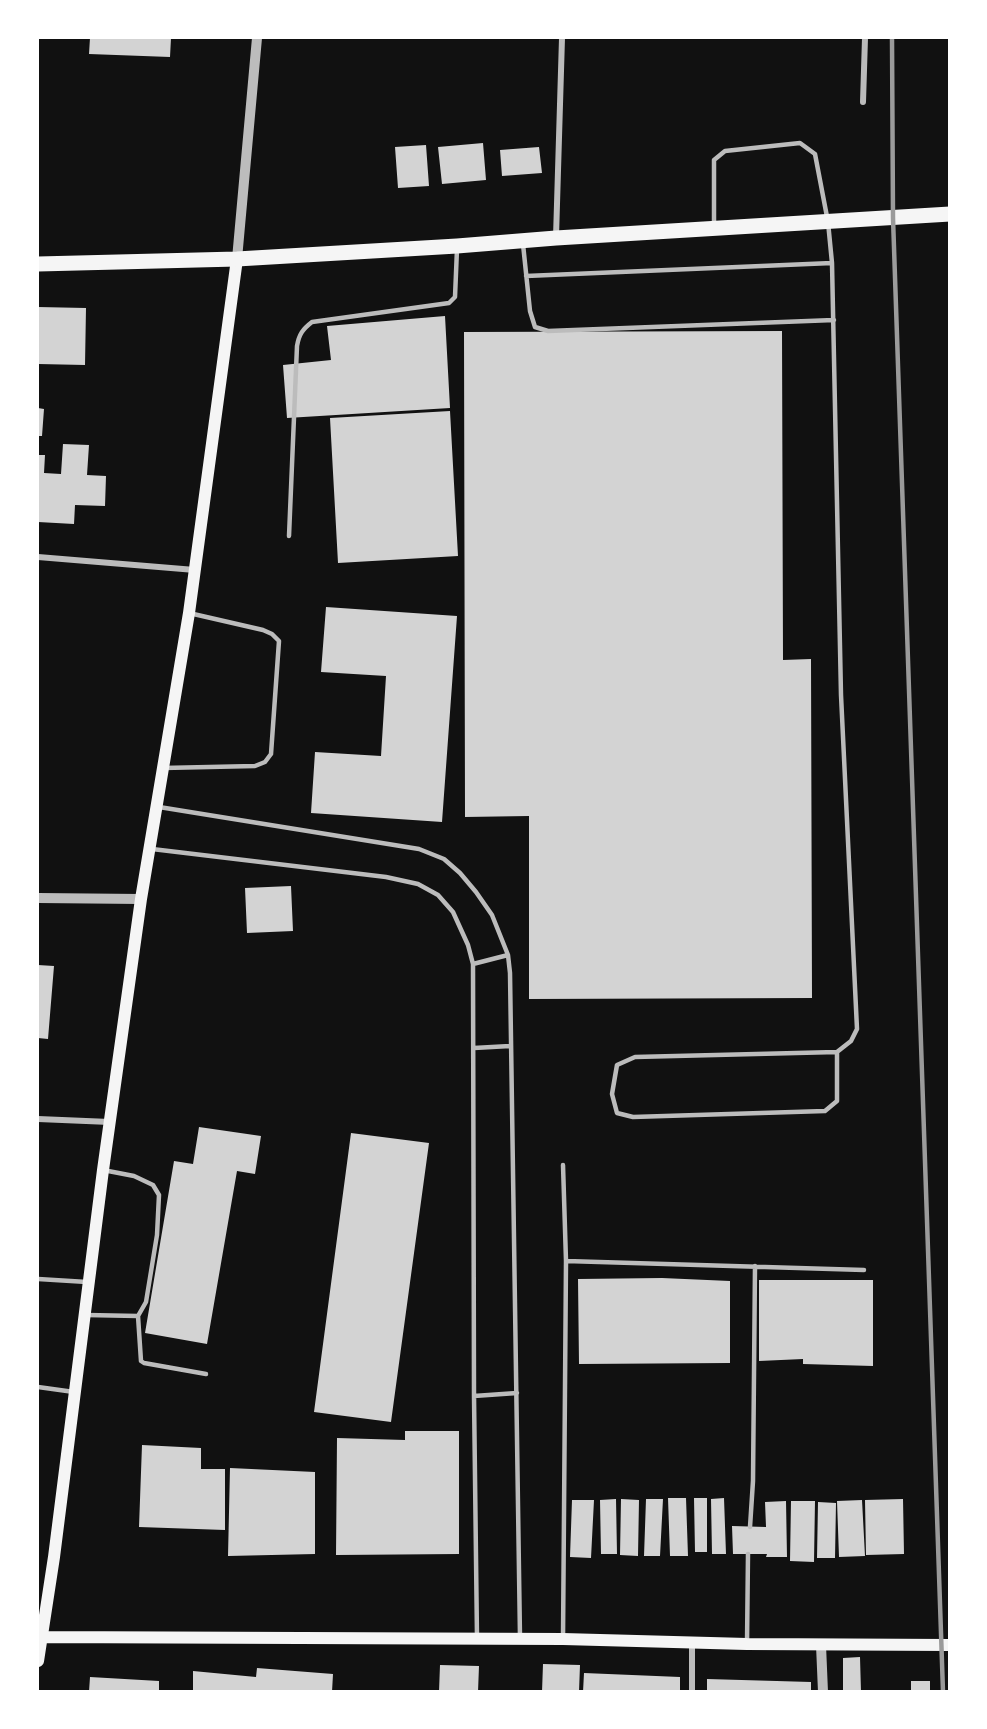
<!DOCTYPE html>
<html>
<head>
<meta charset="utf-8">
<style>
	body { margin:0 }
	#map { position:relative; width:987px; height:1729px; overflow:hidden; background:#111; font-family:"PT Sans",sans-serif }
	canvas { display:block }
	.frame { position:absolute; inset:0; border:39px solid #fff; pointer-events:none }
</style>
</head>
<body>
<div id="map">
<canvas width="987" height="1729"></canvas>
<div class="frame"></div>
</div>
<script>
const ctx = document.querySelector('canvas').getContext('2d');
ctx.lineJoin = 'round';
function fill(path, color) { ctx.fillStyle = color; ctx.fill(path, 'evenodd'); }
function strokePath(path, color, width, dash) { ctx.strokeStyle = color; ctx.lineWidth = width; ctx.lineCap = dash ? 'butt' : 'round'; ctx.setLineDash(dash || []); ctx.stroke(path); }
fill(new Path2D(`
	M90,38H171L170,57L89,54Z
	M483,143L486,180L442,184L438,147Z
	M426,145L429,186L398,188L395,147Z
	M539,147L542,173L502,176L500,150Z
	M38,307L86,308L85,365L38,364Z
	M445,316L450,408L287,418L283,365L331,360L327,326Z
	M782,331L783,660L811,659L812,998L529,999V816L465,817L464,332Z
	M38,408L44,409L42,436H38Z
	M450,411L458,556L338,563L330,418Z
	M63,444L89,445L87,475L106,476L105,506L75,505L74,524L38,522V455H45L44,473L61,474Z
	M326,607L457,616L442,822L311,813L315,752L381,756L386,676L321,672Z
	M291,886L293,931L247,933L245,888Z
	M38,965L54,966L48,1039L38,1038Z
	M199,1127L261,1136L255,1174L237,1171L207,1344L145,1333L174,1161L193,1164Z
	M351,1133L429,1143L391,1422L314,1412Z
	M662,1278L730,1281V1363L579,1364L578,1279Z
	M759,1280H873V1366L803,1364V1359L759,1361Z
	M405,1431H459V1554L336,1555L337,1438L405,1440Z
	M142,1445L201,1448V1469H225V1530L139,1527Z
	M230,1468L315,1472V1554L228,1556Z
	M668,1498H686L688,1556H670Z
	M694,1498H707V1552H695Z
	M724,1498L726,1554H712L711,1499Z
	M616,1499L617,1554H601L600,1500Z
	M621,1499L639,1500L638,1556L620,1555Z
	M646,1499H663L660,1556H644Z
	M903,1499L904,1554L866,1555L865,1500Z
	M572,1500H594L591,1558L570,1557Z
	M862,1500L865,1556L839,1557L837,1501Z
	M786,1501L787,1557H766L767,1554H733L732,1526L766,1527L765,1502Z
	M791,1501H815L814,1562L790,1561Z
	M818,1502L836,1503L835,1558H817Z
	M860,1657L861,1692H843V1658Z
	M543,1664L580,1665L579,1692H542Z
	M440,1665L479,1666L478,1692H439Z
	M257,1668L333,1674L332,1692H193V1671L256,1677Z
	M584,1673L680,1677V1692H583Z
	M90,1677L159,1681V1692H89Z
	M707,1679L811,1682V1692H707Z
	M911,1681H930V1692H911Z`), '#d3d3d3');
strokePath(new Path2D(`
	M714,226V160L725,151L800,143L815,154L828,222L832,263L841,695L857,1029L851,1041L837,1052L635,1057L617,1065L612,1094L617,1113L633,1117L825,1111L837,1101V1052
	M523,244L530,311L535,327L548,331L834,320
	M526,276L832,263
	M289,536L297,346C299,334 303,329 312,322L449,303L455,297L457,249
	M163,768L255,766L265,762L271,754L279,641L272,634L263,630L189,613
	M159,807L419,849L444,859L460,873L476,892L492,915L508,955L510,973L520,1637
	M152,849L386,877L418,884L438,895L453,912L468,945L473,964L474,1396L477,1638
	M473,964L508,955
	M474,1048L510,1046
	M563,1165L566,1261
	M38,1279L87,1282
	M86,1315L138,1316L146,1302L157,1235L159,1195L153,1185L134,1176L103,1170
	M138,1316L141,1361L144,1363L206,1374
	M38,1387L74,1392
	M474,1396L517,1393
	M750,1527L753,1481L755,1266
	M563,1639L566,1261L864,1270
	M747,1644L748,1554`), '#bcbcbc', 4.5);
strokePath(new Path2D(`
	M863,102L865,38
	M556,237L562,38
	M38,557L195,570
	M38,1119L110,1122
	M692,1643V1692`), '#bcbcbc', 6);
strokePath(new Path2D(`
	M237,259L257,38
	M38,898L141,899
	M821,1645L823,1692`), '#bcbcbc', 10);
strokePath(new Path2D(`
	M38,1637L563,1639L747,1644L950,1645
	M38,1661L54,1557L103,1170L141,899L189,613L237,259`), '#f5f5f5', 12);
strokePath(new Path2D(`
	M38,264L237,259L457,246L556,238L950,214`), '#f5f5f5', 15);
strokePath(new Path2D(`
	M892,38L893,218L943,1692`), '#9a9a9a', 4.5);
</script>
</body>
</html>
